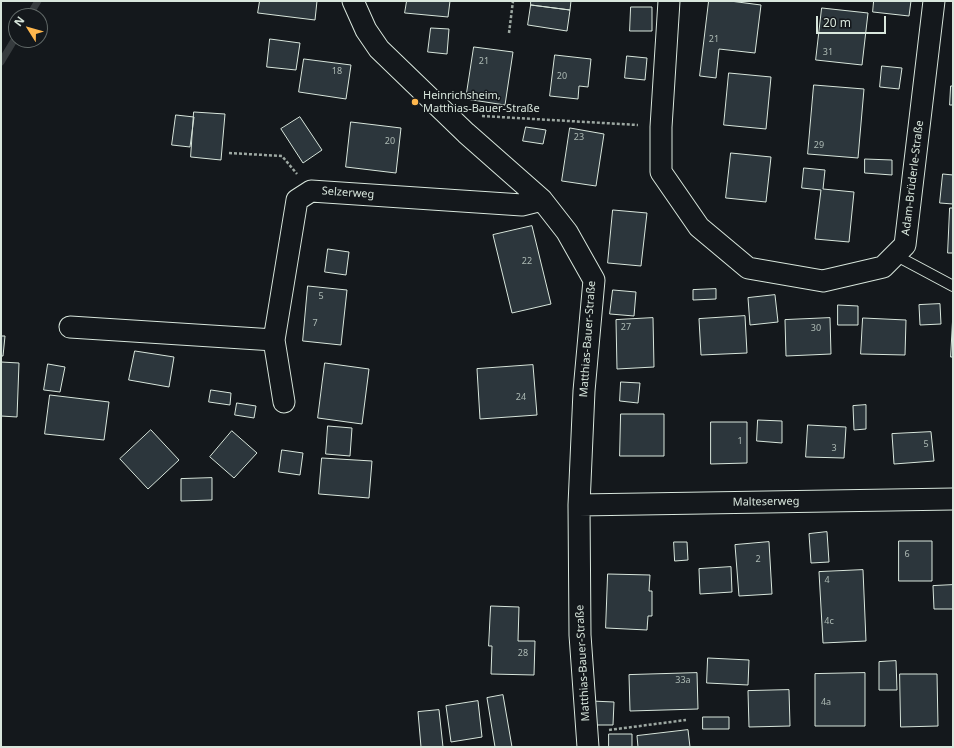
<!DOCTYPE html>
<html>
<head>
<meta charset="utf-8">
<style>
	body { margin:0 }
	#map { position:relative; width:954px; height:748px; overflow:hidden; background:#14181c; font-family:"Noto Sans",sans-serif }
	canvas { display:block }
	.frame { position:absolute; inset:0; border:2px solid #d8e6dc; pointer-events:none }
	.north { position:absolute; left:8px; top:8px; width:40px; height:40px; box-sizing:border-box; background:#14181c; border:1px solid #626a69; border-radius:50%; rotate:307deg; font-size:11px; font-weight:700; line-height:16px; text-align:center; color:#d8e6dc }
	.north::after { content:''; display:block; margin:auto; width:14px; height:18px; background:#ffb74d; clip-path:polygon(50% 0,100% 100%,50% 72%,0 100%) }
	.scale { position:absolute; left:816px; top:16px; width:70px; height:18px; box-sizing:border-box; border:2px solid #d8e6dc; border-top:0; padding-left:5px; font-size:12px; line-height:14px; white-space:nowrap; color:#d8e6dc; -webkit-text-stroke:3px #14181c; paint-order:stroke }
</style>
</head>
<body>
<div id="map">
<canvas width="954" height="748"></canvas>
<div class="frame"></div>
<div class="north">N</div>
<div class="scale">20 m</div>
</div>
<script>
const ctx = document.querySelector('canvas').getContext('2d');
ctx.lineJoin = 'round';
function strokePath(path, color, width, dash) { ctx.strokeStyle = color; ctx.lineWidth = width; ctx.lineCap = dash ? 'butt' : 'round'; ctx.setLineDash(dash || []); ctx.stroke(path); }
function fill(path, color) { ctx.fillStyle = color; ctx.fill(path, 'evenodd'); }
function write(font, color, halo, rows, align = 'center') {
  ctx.font = font + ' "Noto Sans",sans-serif'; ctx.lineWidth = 3; ctx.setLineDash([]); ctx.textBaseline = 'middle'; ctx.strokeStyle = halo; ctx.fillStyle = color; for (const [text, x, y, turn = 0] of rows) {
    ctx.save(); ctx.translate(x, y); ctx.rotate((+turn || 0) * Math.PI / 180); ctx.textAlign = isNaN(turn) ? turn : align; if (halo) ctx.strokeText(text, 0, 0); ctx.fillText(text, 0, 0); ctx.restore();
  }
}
strokePath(new Path2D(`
	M29,16L38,1
	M1,62L16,37`), '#363b3e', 7);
const building = new Path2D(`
	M260,1H317L315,20L258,13Z
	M407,1H450L448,17L405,13Z
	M531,1H571L570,10L531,5Z
	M709,1H730L761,5L755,53L719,49L716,78L700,76Z
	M874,1H911L909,16L873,12Z
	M531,5L570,10L567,31L528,25Z
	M631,7H652V31H630Z
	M822,8L868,13L862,65L816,60Z
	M431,28L449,29L447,54L428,52Z
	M270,39L300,43L296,70L267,67Z
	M474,47L513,52L505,105L466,99Z
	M555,55L591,59L588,87L579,86L578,99L550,96Z
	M627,56L647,58L645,80L625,78Z
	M304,59L351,65L346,99L299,92Z
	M882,66L902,68L899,89L880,87Z
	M729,73L771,77L766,129L724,125Z
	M814,85L864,89L858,158L808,154Z
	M951,86H953V105H950Z
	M194,112L225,114L221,160L191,157Z
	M176,115L194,117L190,147L172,145Z
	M300,117L322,150L303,163L281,129Z
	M351,122L401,128L396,173L346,167Z
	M526,127L546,130L543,144L523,141Z
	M570,128L604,134L596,186L562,181Z
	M731,153L771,157L766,202L726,198Z
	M865,159L892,160V175L865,173Z
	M804,168L825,170L823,189L854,192L849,242L815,239L821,190L802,188Z
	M943,174L953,175V204L940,203Z
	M950,208H953V253H948Z
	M613,210L647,213L641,266L608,263Z
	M532,226L551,304L512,313L493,235Z
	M328,249L349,252L346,275L325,272Z
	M308,286L347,290L341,345L303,341Z
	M716,289V299L693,300V290Z
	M613,290L636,292L634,316L610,314Z
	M775,295L778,322L750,325L748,298Z
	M940,304L941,324L920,325L919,305Z
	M838,305L858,306V325H838Z
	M953,313V357H951Z
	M745,316L747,353L701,355L699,319Z
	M653,318L654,367L617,369L616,320Z
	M830,318L831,354L786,356L785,320Z
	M863,318L906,320L905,355L861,354Z
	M1,336H5L3,356H1Z
	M135,351L174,357L169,387L129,380Z
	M1,362L19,363L17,417L1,416Z
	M325,363L369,369L362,424L318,418Z
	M48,364L65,367L60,392L44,390Z
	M533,365L537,415L480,419L477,369Z
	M621,382L640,383L638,403L620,401Z
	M211,390L231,393L230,405L209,402Z
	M50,395L109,402L104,440L45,434Z
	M237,403L256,406L254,418L235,415Z
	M866,405V429L854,430L853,406Z
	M621,414H664V456H620Z
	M758,420L782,421V443L757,441Z
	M711,422H747V463L711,464Z
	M808,425L846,427L844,458L806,457Z
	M328,426L352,428L350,456L326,454Z
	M151,430L179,460L148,489L120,459Z
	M232,431L257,453L234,478L210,457Z
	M931,432L934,461L894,464L892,434Z
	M282,450L303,453L300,475L279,472Z
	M322,458L372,461L369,498L319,494Z
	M212,478V500L181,501V479Z
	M827,532L829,562L811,563L809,534Z
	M899,541H932V581H899Z
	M674,542H687L688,560L675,561Z
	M769,542L772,594L739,596L735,545Z
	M731,567L732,592L700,594L699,569Z
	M863,570L866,641L823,643L819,572Z
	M608,574L650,575L649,591H652V616H648L647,630L606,628Z
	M953,585V609H934L933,586Z
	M491,606L519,607L518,641H535L534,675L491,674L492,646H489Z
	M708,658L749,660L748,685L707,683Z
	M896,661L897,690H879V662Z
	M697,673L698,709L630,711L629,675Z
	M865,673V726H815V674Z
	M900,674H937L938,726L901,727Z
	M789,690L790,726L749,727L748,691Z
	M503,695L512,747H495L487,698Z
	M478,701L482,737L451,742L446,706Z
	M591,701L614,702L613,725H590Z
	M439,710L443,747H421L418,712Z
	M703,717H729V729H703Z
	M688,730L690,747H638L637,736Z
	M609,734H632V747H609Z`);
fill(building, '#2c363c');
strokePath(building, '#d8e6dc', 1);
const lane = new Path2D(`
	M895,255L953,286`);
const street = new Path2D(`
	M353,1L366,30L379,49L466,133L542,200L567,232L594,280L584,391L579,505L580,635L588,747
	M669,1L661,127V172L699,227L748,268L823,281L883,267L905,245L934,1
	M70,327L274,340L297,200L311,191L522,205L542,200
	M274,340L284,402
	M579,505L953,499`);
strokePath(lane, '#d8e6dc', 12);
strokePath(street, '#d8e6dc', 23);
strokePath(new Path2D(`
	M509,33L513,1
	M482,116L638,125
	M229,153L282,156L297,174
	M609,730L686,720`), '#9da8a2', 2.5, [3, 2]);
strokePath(lane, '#14181c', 10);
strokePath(street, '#14181c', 21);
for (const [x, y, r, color] of [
	[415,102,4,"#ffb74d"]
]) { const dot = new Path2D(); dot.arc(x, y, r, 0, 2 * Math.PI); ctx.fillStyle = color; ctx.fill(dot); strokePath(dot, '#14181c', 1.5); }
write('9px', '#adbab4', null, [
	["21",714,39],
	["31",828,52],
	["21",484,61],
	["18",337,71],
	["20",562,76],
	["23",579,137],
	["20",390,141],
	["29",819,145],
	["22",527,261],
	["5",321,296],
	["7",315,323],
	["27",626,327],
	["30",816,328],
	["24",521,397],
	["1",740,441],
	["5",926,444],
	["3",834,448],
	["6",907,554],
	["2",758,559],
	["4",827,580],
	["4c",829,621],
	["28",523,653],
	["33a",683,680],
	["4a",826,702]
]);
write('11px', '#d8e6dc', '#14181c', [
	["Heinrichsheim,",423,96],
	["Matthias-Bauer-Straße",423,109]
], 'left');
write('11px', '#d8e6dc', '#14181c', [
	["Adam-Brüderle-Straße",913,178,-83],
	["Selzerweg",348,193,4],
	["Matthias-Bauer-Straße",588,339,-86],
	["Malteserweg",766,502,-1],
	["Matthias-Bauer-Straße",583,663,-93]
]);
</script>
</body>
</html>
